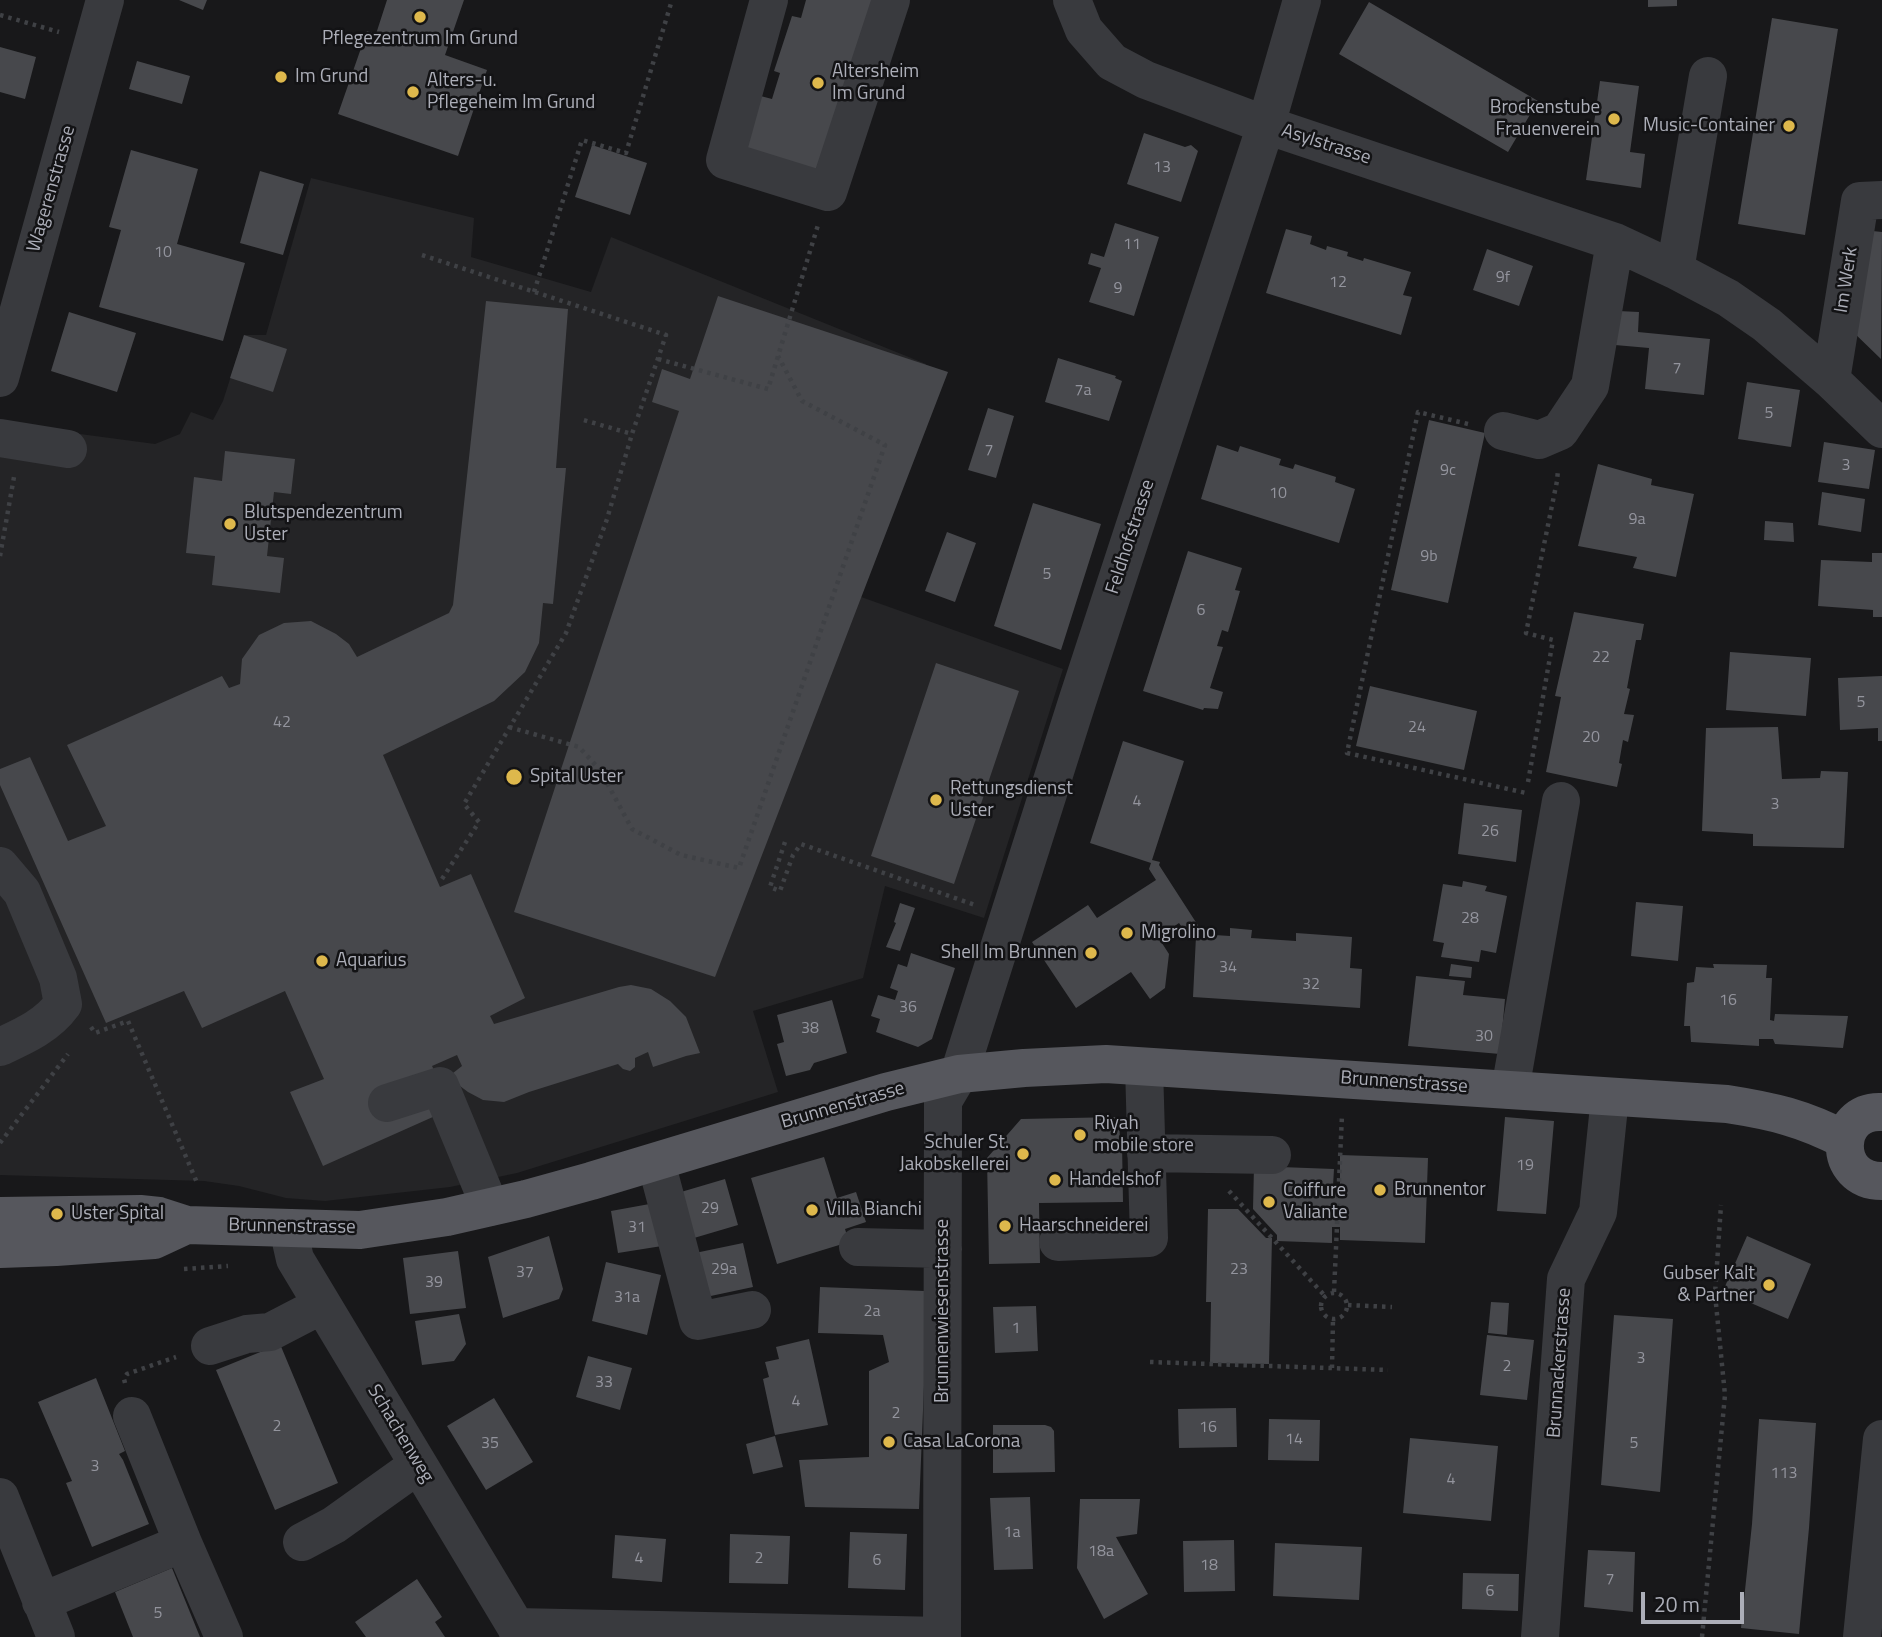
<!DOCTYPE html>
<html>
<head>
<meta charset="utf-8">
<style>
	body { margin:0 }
	#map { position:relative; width:1882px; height:1637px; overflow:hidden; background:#18181a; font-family:"Titillium Web",sans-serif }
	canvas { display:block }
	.scale { position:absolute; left:1641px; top:1592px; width:103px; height:32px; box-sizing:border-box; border:4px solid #acaeb8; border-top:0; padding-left:9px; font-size:21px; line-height:24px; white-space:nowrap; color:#acaeb8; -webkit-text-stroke:5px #131315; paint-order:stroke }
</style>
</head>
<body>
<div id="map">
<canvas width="1882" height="1637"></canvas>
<div class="scale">20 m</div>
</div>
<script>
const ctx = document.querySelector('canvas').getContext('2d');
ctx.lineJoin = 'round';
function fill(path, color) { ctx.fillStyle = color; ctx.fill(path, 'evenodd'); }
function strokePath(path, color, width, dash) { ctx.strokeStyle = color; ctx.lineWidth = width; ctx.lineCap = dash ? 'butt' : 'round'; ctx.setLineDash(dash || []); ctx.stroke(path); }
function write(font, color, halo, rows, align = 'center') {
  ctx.font = font + ' "Titillium Web",sans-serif'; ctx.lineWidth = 5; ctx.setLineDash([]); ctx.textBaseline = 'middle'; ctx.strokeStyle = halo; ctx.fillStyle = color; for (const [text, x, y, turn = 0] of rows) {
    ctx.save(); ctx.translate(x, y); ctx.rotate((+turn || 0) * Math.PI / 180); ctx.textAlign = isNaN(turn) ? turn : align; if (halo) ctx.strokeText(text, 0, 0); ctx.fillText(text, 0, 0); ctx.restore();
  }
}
fill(new Path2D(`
	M311,178L474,218L471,257L591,292L611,237L926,364L850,593L1063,669L984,918L885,886L863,978L753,1011L778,1092L517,1173L450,1187L325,1201L286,1198L239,1186L204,1181L0,1175V441L5,424L155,444L180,434L191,412L213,420L223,401L244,335H266Z`), '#242426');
fill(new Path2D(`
	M179,0H207L203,10Z
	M387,0H464L445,55L487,70L458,156L338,114L367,31L376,34Z
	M806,0H873L818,174L735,149L753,94L772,99L780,73L774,71L792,16L801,18Z
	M1648,0H1677V6L1648,7Z
	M1369,2L1538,101L1508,152L1339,54Z
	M1772,18L1838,29L1805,235L1738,224Z
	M0,47L36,57L25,99L0,92Z
	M137,61L190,76L182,104L129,89Z
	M1600,81L1639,86L1630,152L1645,154L1641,188L1586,180Z
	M1144,133L1185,147L1191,145L1198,151L1181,202L1127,184Z
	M592,145L647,163L630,215L575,197Z
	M131,150L198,169L177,244L245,263L223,341L99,307L121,230L109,227Z
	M260,171L304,184L283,255L240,243Z
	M1115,223L1159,237L1134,316L1089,302L1101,268L1088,264L1091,253L1104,257Z
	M1286,229L1312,236L1310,244L1326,250L1327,246L1348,252L1347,256L1363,261L1364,258L1411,272L1403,295L1412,297L1401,335L1266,293Z
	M1863,230L1882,232L1881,359L1850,329Z
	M1487,249L1533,266L1519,306L1473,290Z
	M718,296L948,372L715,977L514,912L679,411L652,402L662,369L690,379Z
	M486,301L568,309L556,468H566L553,604L543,603L539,643L525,672L494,701L383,755L440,887L471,874L525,998L490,1016L494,1024L619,987L631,985L651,989L670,1001L686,1017L700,1053L686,1056L653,1067L648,1052L635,1058V1067L630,1071L623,1069L618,1064L529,1092L504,1102L483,1100L468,1092L448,1077L462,1066L457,1055L432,1066L453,1108L323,1166L290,1092L324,1079L285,991L202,1028L184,991L106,1023L0,785V769L30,757L68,841L106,826L67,745L222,676L229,688L240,684L242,659L259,635L284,623L311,621L336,634L349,644L357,657L449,613L453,605Z
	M1618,311L1639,312L1638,332L1710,339L1704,395L1645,389L1649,348L1615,345Z
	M69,312L136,333L117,392L51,371Z
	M244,335L287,349L273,392L230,378Z
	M1058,358L1116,376L1115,378L1122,381L1109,421L1045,402Z
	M1747,382L1800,390L1791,447L1738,439Z
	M988,408L1014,416L996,478L968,470Z
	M1429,420L1485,433L1448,603L1391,590Z
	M1824,442L1875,450L1869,489L1818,482Z
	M1217,445L1238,452L1240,446L1281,459L1279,465L1293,469L1295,464L1336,477L1335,482L1355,489L1339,543L1201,499Z
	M225,451L295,459L291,494L274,492L267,556L284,558L280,593L212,585L215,556L186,553L194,477L222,481Z
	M1598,464L1652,479L1651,485L1694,494L1676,577L1633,568L1637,557L1578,546Z
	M1822,492L1865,499L1861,532L1818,525Z
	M1033,503L1101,524L1061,650L994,626Z
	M1765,521L1793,523L1794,542L1764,540Z
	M947,532L976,543L955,602L925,591Z
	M1188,551L1242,568L1235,590L1240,591L1228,632L1222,630L1217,646L1223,647L1210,688L1223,692L1218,709L1204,708L1203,710L1143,691Z
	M1872,553H1882V617H1873V610L1818,606L1821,560L1872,562Z
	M1574,612L1644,624L1641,640H1636L1627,688L1630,689L1624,714L1634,715L1628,742L1623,740L1619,763L1622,764L1617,787L1546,772L1561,697L1555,696Z
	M1730,652L1811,658L1806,716L1726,710Z
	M936,663L1019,691L954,884L871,856Z
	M1882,676V741H1878V728L1840,730L1838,678Z
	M1370,686L1477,711L1464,770L1356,746Z
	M1778,727L1782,779L1820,778L1821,771L1848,772L1844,848L1753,846V834L1702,831L1706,728Z
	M1123,741L1184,761L1152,860L1160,862L1159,865L1199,927V934L1230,936V928L1252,930L1251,938L1296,941V933L1352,937L1350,968L1362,969L1360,1008L1193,997L1196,936H1188L1179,923L1158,937L1169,954L1165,988L1150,999L1131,972L1076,1008L1032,942L1088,905L1097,918L1156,880L1149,869L1151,863L1090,843Z
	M1464,803L1522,810L1516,862L1458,854Z
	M1463,881L1487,886L1485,891L1507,896L1496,953L1481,950L1479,962L1441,957L1444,943L1433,941L1443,884L1462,887Z
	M1636,902L1683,906L1678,961L1631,956Z
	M900,903L915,908L900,951L886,947L896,923L894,922Z
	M911,953L955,968L932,1039L918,1047L876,1032L880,1019L871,1016L878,995L895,1000L898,991L890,988L898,964L907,967Z
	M1451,964L1472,967L1471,978L1449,976Z
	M1713,964L1767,965L1766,978H1772L1770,1020L1774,1021L1775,1014L1848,1016L1843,1048L1775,1044L1773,1039H1759V1046L1691,1042L1690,1026H1684L1687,983L1694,982L1696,967L1714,968Z
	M1416,976L1465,981L1463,995L1505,999L1500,1054L1408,1046Z
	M832,1000L847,1053L814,1063L810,1070L786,1076L777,1044L784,1042L777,1015Z
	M1119,1117L1120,1142H1122L1123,1202L1039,1203L1040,1263L989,1264L987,1158L1021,1119Z
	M1505,1117L1554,1121L1546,1214L1497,1211Z
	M1340,1155L1428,1158L1425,1243L1340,1240V1227H1332V1243L1277,1241V1235L1253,1209L1254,1166L1334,1169L1333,1186H1340Z
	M824,1157L837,1198L856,1192L866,1222L845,1229L849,1242L777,1264L751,1178Z
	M725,1179L738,1225L694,1238L681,1192Z
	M655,1203L662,1246L618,1253L611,1211Z
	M1208,1209H1238L1266,1238H1272L1269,1364L1210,1363L1211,1302H1206Z
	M549,1236L563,1289L559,1299L503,1318L488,1257Z
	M1747,1236L1811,1264L1788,1319L1723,1291Z
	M743,1243L753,1287L706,1297L695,1253Z
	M458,1251L466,1308L410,1314L403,1258Z
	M606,1262L661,1275L647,1335L592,1321Z
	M820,1287L925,1291L926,1336L919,1509L805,1507L799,1460L869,1457V1371L889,1362L883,1335L818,1333Z
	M1491,1302L1509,1303L1507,1335L1488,1333Z
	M1036,1306L1038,1351L995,1353L993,1307Z
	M459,1314L466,1344L454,1361L422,1365L415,1321Z
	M1614,1315L1673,1319L1660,1492L1601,1485Z
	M1487,1335L1534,1340L1527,1400L1480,1395Z
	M809,1339L828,1425L775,1435L763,1379L769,1377L765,1362L779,1359L776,1347Z
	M280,1344L338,1483L275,1510L216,1370Z
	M588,1356L632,1368L620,1410L576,1397Z
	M96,1378L125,1451L119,1454L123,1460L149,1524L92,1547L66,1483L72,1481L38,1402Z
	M494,1398L533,1462L486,1490L447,1426Z
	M1236,1408L1237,1447L1179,1448L1178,1409Z
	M1269,1419L1320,1420L1319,1461L1268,1460Z
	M1759,1419L1816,1423L1809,1528L1799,1634L1741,1628L1752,1524Z
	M993,1425H1045L1051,1427L1054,1431L1055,1472L993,1473Z
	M775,1436L783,1467L753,1474L746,1444Z
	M1410,1438L1498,1446L1491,1521L1403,1513Z
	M1030,1497L1033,1569L994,1570L990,1498Z
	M1080,1499H1140L1137,1534L1116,1537L1148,1594L1104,1619L1077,1568Z
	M850,1532L907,1534L905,1590L848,1588Z
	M730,1534L790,1536L788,1584L729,1583Z
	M615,1535L666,1539L662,1582L612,1578Z
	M1234,1540L1235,1591L1184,1592L1183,1541Z
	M1275,1543L1362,1547L1359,1600L1273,1596Z
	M1588,1550L1635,1552L1633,1612L1584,1607Z
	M172,1568L200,1637H133L115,1592Z
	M1463,1573L1519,1574L1518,1611L1462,1609Z
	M417,1579L442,1617L435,1622L445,1637H366L355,1622Z`), '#47484c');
strokePath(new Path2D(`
	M0,15L59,32
	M422,255L666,335L632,434L580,419
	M534,292L582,140L626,153L672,0
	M658,359L768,389L818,225
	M1468,424L1418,412L1347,753L1526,793
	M0,556L14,477
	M509,727L579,747L600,770L632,829L681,855L739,868L885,445L802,401L778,356
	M1528,782L1553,640L1526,633L1557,481L1558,470
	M785,842L770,887L780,891L793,855L801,844L975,905
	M442,879L479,822L464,804L566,633L607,519L632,434
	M91,1027L95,1033L128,1021L198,1185
	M0,1143L68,1054
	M1229,1191L1325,1296
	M184,1269L228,1266
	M1334,1292L1342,1115
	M1321 1306a13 13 0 1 1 26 0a13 13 0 1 1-26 0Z
	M1348,1305L1392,1307
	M1150,1362L1388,1370
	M1332,1368L1333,1319
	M125,1383L124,1379L127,1374L176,1357
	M1702,1637L1725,1395L1715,1294L1721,1205`), '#3f4145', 4.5, [3.5, 5]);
strokePath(new Path2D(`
	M769,0L725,160L828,192L891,0
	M1072,0L1084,30L1112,62L1146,80L1266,125L1615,242L1675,270L1728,298L1767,325L1831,380L1882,429
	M1675,270L1708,76
	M0,378L105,0
	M1831,380L1860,201L1882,200
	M1503,431L1539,440L1560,431L1590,386L1615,242
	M0,438L68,449
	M0,866L22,892L58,978L63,1004C47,1026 24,1036 0,1047
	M1510,1090L1561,801
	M387,1103L440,1086L490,1207
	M1146,1153L1272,1155
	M656,1162L698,1321L752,1310
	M288,1228L295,1259L516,1627L520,1637
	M1058,1242L1149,1238L1144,1067
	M858,1247L943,1249
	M210,1346L247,1334L270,1332L322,1305
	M0,1497L56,1637
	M302,1542L334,1525L418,1465
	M183,1543L224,1637
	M41,1602L183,1543L132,1416
	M516,1627L942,1636
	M942,1637L943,1101L959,1074L1077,702L1266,125L1302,0
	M1540,1637L1566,1279L1598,1212L1610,1097
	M1862,1637L1882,1439`), '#393a3e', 38);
strokePath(new Path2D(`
	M1882,1112C1834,1109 1831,1181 1882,1181
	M0,1216L140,1214L159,1216L187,1225L360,1230L447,1217L526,1199L591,1181L886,1092L959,1074L1024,1068L1106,1064L1727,1104C1772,1111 1803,1118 1845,1140
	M0,1249L56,1247L154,1240L182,1227`), '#56575d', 38);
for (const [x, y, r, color] of [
	[420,17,7,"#deb84c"],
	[281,77,7,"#deb84c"],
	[818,83,7,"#deb84c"],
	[413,92,7,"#deb84c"],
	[1614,119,7,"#deb84c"],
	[1789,126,7,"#deb84c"],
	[230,524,7,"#deb84c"],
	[514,777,9,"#deb84c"],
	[936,800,7,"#deb84c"],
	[1127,933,7,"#deb84c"],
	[1091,953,7,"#deb84c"],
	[322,961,7,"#deb84c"],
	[1080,1135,7,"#deb84c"],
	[1023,1154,7,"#deb84c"],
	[1055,1180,7,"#deb84c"],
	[1380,1190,7,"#deb84c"],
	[1269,1202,7,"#deb84c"],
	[812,1210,7,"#deb84c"],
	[57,1214,7,"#deb84c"],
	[1005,1226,7,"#deb84c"],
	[1769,1285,7,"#deb84c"],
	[889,1442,7,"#deb84c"]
]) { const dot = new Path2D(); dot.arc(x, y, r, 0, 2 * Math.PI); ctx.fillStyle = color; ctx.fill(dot); strokePath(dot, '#131315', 2.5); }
write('16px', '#93949d', null, [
	["13",1162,168],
	["11",1132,245],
	["10",163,253],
	["9f",1503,278],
	["12",1338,283],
	["9",1118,289],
	["7",1677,369],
	["7a",1083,391],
	["5",1769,414],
	["7",989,451],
	["3",1846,466],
	["9c",1448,471],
	["10",1278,494],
	["9a",1637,520],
	["9b",1429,557],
	["5",1047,575],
	["6",1201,611],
	["22",1601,658],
	["5",1861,703],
	["42",282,723],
	["24",1417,728],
	["20",1591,738],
	["4",1137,802],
	["3",1775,805],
	["26",1490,832],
	["28",1470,919],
	["34",1228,968],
	["32",1311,985],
	["16",1728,1001],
	["36",908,1008],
	["38",810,1029],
	["30",1484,1037],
	["19",1525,1166],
	["29",710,1209],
	["31",637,1228],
	["29a",724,1270],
	["23",1239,1270],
	["37",525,1273],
	["39",434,1283],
	["31a",627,1298],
	["2a",872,1312],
	["1",1016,1329],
	["3",1641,1359],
	["2",1507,1367],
	["33",604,1383],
	["4",796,1402],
	["2",896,1414],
	["2",277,1427],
	["16",1208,1428],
	["14",1294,1440],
	["35",490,1444],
	["5",1634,1444],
	["3",95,1467],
	["113",1784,1474],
	["4",1451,1480],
	["1a",1012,1533],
	["18a",1101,1552],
	["4",639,1559],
	["2",759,1559],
	["6",877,1561],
	["18",1209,1566],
	["7",1610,1580],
	["6",1490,1592],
	["5",158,1614]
]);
write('19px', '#acaeb8', '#131315', [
	["Pflegezentrum Im Grund",420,39,"center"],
	["Altersheim",832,72],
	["Im Grund",832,94],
	["Im Grund",295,77],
	["Alters-u.",427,81],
	["Pflegeheim Im Grund",427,103],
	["Brockenstube",1600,108,"right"],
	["Frauenverein",1600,130,"right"],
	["Music-Container",1775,126,"right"],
	["Blutspendezentrum",244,513],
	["Uster",244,535],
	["Spital Uster",530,777],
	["Rettungsdienst",950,789],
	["Uster",950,811],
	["Migrolino",1141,933],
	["Shell Im Brunnen",1077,953,"right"],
	["Aquarius",336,961],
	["Riyah",1094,1124],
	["mobile store",1094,1146],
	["Schuler St.",1009,1143,"right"],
	["Jakobskellerei",1009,1165,"right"],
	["Handelshof",1069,1180],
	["Brunnentor",1394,1190],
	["Coiffure",1283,1191],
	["Valiante",1283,1213],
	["Villa Bianchi",826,1210],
	["Uster Spital",71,1214],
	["Haarschneiderei",1019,1226],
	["Gubser Kalt",1755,1274,"right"],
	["& Partner",1755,1296,"right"],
	["Casa LaCorona",903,1442]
], 'left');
write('19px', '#acaeb8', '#131315', [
	["Asylstrasse",1326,145,18],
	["Wagerenstrasse",52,189,-74],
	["Im Werk",1847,280,-81],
	["Feldhofstrasse",1131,537,-72],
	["Brunnenstrasse",1404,1083,4],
	["Brunnenstrasse",843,1106,-16],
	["Brunnenstrasse",292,1227,1],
	["Brunnenwiesenstrasse",943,1311,-90],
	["Brunnackerstrasse",1560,1363,-86],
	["Schachenweg",400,1434,59]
]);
</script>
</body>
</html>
